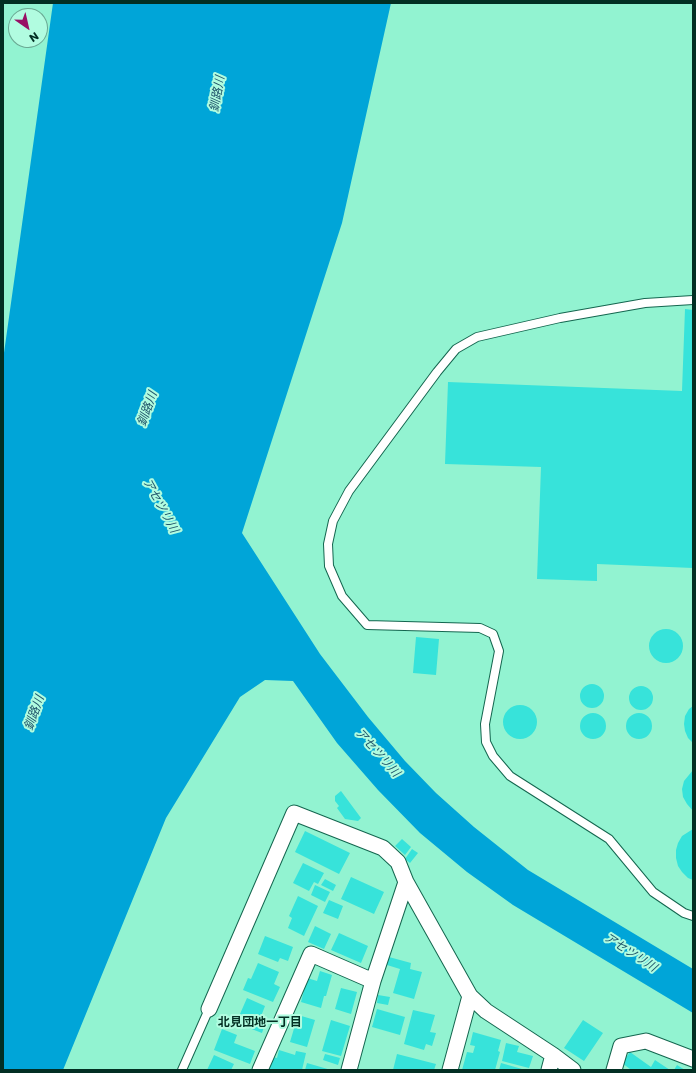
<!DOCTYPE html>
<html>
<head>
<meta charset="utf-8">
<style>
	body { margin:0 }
	#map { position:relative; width:696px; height:1073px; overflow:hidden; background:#92f3d1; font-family:Poppins,sans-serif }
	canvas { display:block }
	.frame { position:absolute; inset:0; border:4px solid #022f23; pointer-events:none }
	.north { position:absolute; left:8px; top:8px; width:40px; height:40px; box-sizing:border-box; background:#b1fce0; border:1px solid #6baa94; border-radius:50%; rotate:146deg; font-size:11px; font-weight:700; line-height:16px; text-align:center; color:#022f23 }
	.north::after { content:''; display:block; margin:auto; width:14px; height:18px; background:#981065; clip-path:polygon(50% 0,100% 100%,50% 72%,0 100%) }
</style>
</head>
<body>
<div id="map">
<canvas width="696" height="1073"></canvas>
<div class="frame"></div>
<div class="north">N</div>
</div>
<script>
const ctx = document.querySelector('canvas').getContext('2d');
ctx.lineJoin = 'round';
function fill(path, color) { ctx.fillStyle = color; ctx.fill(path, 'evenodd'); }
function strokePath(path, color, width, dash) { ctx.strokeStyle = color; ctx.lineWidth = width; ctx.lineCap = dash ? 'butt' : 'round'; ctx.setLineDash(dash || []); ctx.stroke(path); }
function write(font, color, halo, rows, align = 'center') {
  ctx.font = font + ' Poppins,"Noto Sans JP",sans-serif'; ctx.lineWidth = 4; ctx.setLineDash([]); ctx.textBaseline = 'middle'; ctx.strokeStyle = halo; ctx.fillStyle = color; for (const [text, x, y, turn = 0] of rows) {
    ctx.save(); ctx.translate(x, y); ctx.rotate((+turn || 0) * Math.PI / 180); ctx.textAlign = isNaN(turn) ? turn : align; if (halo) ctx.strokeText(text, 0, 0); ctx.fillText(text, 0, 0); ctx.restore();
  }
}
fill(new Path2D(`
	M53,3H391L342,223L242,533L320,654L368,717L405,761L436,793L474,827L528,870L693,969V1013L513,905L467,872L420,833L378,790L337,743L293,681L265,680L240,697L166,818L63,1070H3V360Z`), '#00a5d8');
fill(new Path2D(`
	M685,309L693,310V568L597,564V581L537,579L541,467L445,464L448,382L682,391Z
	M649 646a17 17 0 1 1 34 0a17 17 0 1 1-34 0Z
	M416,637L439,639L436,675L413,673Z
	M580 696a12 12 0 1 1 24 0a12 12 0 1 1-24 0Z
	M629 698a12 12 0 1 1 24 0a12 12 0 1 1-24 0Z
	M503 722a17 17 0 1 1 34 0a17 17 0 1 1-34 0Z
	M693,706V743L688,738L685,731L684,724L685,716L689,709Z
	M626 726a13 13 0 1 1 26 0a13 13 0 1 1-26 0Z
	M580 726a13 13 0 1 1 26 0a13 13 0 1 1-26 0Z
	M693,770V811L687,804L683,797L682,789L684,781Z
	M341,791L361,818L358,821L345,819L337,808L339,806L335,801V796Z
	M693,829V880L688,878L682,872L678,866L676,858V850L678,843L682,836Z
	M305,831L350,853L339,874L295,852Z
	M402,839L411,847L405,855L395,846Z
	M412,849L418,853L410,863L405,859Z
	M303,863L324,873L318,884L314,882L309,891L293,883Z
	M351,877L384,892L374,914L341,899Z
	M325,879L336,885L333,891L321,885Z
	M315,885L330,892L325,902L311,895Z
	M298,896L318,906L304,936L288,928L292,918L289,916Z
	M329,900L343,906L338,919L323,913Z
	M315,926L331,934L324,949L308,942Z
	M339,933L368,946L361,963L331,950Z
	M265,936L293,947L288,961L280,958L278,962L258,954Z
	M389,957L411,963L410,969L422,972L414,999L393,993L400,969L387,965Z
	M258,963L279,972L274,984L280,987L273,1002L243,990L248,978L251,979Z
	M320,971L332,975L326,996H324L321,1008L301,1002L307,978L317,981Z
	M341,988L357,992L351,1014L335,1009Z
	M378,995L390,997L388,1005L377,1003Z
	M247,998L265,1006L258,1024L264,1027L262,1033L236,1023Z
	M377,1009L405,1017L400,1035L372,1027Z
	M413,1010L435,1015L430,1032L436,1033L432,1046L426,1044L424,1050L404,1044Z
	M298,1015L315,1020L307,1047L290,1042Z
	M331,1020L350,1026L341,1056L322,1051Z
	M583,1020L603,1033L584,1061L564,1048Z
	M222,1029L237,1035L234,1043L255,1051L250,1064L214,1050Z
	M473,1032L501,1040L498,1051L500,1052L495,1070H462L467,1052L473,1053L475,1046L470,1045Z
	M506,1043L519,1046L517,1052L533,1056L529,1068L502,1061Z
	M279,1050L295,1055L296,1051L306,1053L302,1070L269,1069L273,1057L277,1058Z
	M630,1052L651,1067L655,1060L670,1070H629L630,1069L622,1063Z
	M325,1054L340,1058L338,1065L323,1060Z
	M397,1054L436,1064L434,1070H393Z
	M214,1055L234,1064L231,1070H207Z
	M307,1063L331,1070H305Z
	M501,1063L522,1069L521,1070H499Z
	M677,1065L685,1070H674Z`), '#37e3da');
const service = new Path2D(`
	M693,300L645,303L560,318L477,337L456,349L437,372L349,491L333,521L328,544L329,566L342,596L367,625L480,628L493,634L499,651L485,724L486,742L493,756L510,776L609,839L653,892L684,913L693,916
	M182,1070L209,1009`);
const minor = new Path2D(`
	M209,1009L294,813L383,848L398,862L406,882L470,996L486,1011L553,1055L573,1070
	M260,1070L311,954L373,981
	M349,1070L373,981L406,882
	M450,1070L470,996
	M549,1070L553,1055
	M614,1070L621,1046L646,1041L693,1059`);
strokePath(service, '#14664f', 10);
strokePath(minor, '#14664f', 17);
strokePath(service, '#fff', 8);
strokePath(minor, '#fff', 15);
write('italic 12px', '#21556b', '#b1fce0', [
	["釧路川",218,94,-80],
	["釧路川",148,409,-70],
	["アセツリ川",160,506,61],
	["釧路川",35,713,-70],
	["アセツリ川",377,753,48],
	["アセツリ川",630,953,33]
]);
write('bold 12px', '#022f23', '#b1fce0', [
	["北見団地一丁目",260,1023]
]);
</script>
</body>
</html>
